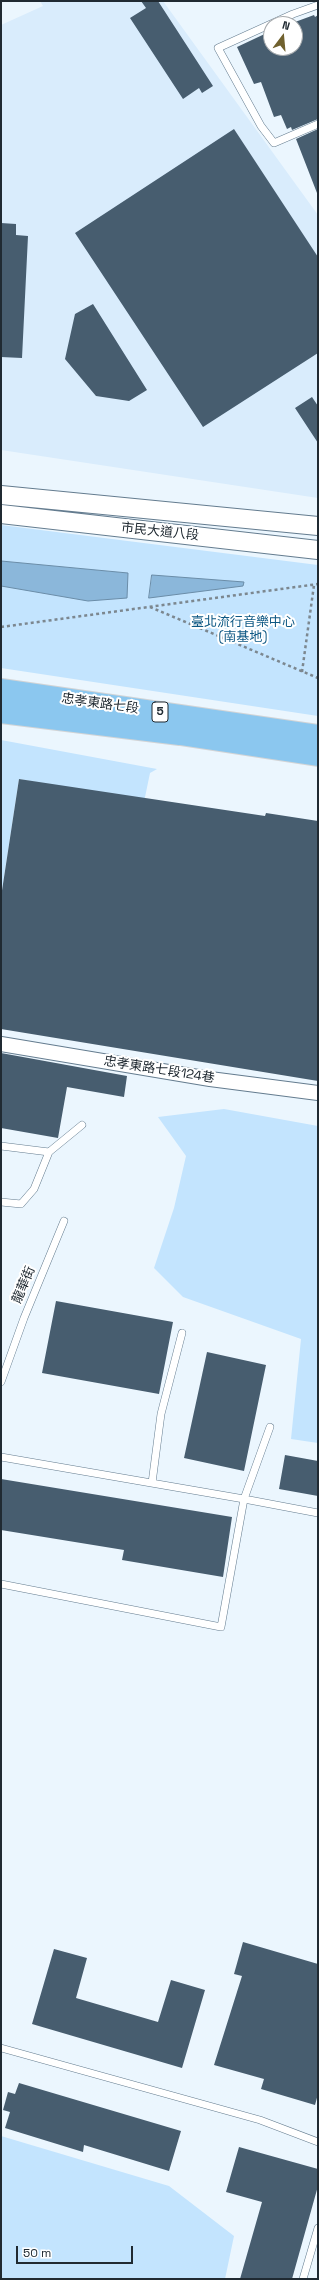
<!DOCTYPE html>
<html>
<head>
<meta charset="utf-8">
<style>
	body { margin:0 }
	#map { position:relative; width:319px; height:2280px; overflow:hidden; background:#ebf6fe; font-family:"Space Grotesk",sans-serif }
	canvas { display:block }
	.frame { position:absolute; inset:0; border:2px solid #202a32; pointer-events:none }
	.north { position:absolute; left:263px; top:16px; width:40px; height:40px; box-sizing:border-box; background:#fff; border:1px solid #a6aaad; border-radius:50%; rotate:16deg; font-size:11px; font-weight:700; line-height:16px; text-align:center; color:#202a32 }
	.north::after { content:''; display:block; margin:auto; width:14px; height:18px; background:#70612e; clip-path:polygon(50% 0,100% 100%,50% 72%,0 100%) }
	.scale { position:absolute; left:16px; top:2246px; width:117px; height:18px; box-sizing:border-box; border:2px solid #202a32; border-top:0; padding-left:5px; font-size:12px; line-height:14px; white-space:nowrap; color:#202a32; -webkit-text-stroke:3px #fff; paint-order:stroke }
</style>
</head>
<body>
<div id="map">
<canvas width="319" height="2280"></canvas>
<div class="frame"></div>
<div class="north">N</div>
<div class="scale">50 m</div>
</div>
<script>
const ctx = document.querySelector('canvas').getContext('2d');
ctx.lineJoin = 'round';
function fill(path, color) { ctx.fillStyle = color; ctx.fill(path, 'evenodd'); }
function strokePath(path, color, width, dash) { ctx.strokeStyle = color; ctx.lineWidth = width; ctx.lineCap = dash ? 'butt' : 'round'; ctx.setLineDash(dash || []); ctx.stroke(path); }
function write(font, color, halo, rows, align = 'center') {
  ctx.font = font + ' "Space Grotesk","Noto Sans TC",sans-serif'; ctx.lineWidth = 4; ctx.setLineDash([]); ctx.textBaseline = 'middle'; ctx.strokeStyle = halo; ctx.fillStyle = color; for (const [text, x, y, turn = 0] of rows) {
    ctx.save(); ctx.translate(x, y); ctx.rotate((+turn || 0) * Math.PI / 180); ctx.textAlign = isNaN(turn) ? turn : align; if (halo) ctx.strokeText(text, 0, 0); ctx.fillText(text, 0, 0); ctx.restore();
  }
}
fill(new Path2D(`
	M40,1H163L318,215V498L1,450V25L43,6Z`), '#d9ecfc');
fill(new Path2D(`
	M1,525L318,565V716L1,668Z
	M1,740L157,769L150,773L144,802L19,779L1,896Z
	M224,1109L318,1126V1443L291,1439L301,1339L183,1297L154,1268L174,1208L186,1156L158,1117Z
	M1,2136L169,2186L234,2236L225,2279H1Z`), '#c3e4fe');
const water = new Path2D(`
	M1,561L128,573L127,598L88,601L1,586Z
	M152,575L244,582L243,586L149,598Z`);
fill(water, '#8bb7da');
strokePath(water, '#6b8da8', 1);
fill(new Path2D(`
	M141,1H158L213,86L202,93L199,88L183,99L130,18L146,8Z
	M314,15L315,17L318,15V119L292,130L291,127L287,129L281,115L274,117L261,82L254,84L237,47L271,31V48H295V22Z
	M234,129L318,257V353L203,427L75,233Z
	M318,129V193H317L296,139Z
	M1,223L16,224V235L28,236L22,358L1,357Z
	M93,304L147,390L129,401L96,396L65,359L75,314Z
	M312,397L318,406V443L295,408Z
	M19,779L265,816L266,813L318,821V1081L1,1029V897Z
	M1,1053L127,1076L124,1097L67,1087L58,1138L1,1128Z
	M56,1301L173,1322L159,1394L42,1373Z
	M207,1352L266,1365L244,1471L184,1458Z
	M285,1455L318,1461V1496L279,1489Z
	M1,1479L232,1517L223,1577L122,1560L124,1550L1,1530Z
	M243,1942L318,1964V2094L315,2105L261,2089L264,2079L214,2065L242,1976L234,1974Z
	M54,1949L87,1958L76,1998L158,2022L171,1980L205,1990L182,2068L32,2024Z
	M19,2083L181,2131L169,2171L84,2145L83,2152L5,2128L10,2112L3,2110L8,2092L15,2094Z
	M239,2147L318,2169V2186L292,2279H240L262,2202L226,2192Z`), '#475d6f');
const service = new Path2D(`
	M318,5L293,14L218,48L261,126L274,143L318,124
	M1,1146L49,1152
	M1,1202L21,1204L34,1189L49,1152L82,1125
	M1,1382L24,1318L64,1221
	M1,1457L244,1499L270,1427
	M152,1483L161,1414L182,1333
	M1,1584L221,1627L244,1499L318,1513
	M1,2048L260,2120L318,2142
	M303,2279L318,2228`);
const minor = new Path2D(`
	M1,1044L210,1079L318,1093`);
const tertiary = new Path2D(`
	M1,495L318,526
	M1,514L318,550`);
const primary = new Path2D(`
	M1,690L318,736
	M1,712L180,734L318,755`);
strokePath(service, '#647c8f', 8);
strokePath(minor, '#647c8f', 16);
strokePath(tertiary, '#647c8f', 20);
strokePath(primary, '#d2d4d6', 24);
strokePath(new Path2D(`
	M150,607L318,678
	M1,627L318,584
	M302,672L314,585`), '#7c878f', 2.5, [3, 3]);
strokePath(service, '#fff', 7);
strokePath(minor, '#fff', 14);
strokePath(tertiary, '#fff', 18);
strokePath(primary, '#8bc7ef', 22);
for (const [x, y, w] of [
	[160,712,16]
]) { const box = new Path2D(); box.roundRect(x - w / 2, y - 10, w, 20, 3); ctx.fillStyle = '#fff'; ctx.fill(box); strokePath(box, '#202a32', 1); }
write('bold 12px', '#202a32', null, [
	["5",160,712]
]);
write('13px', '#202a32', '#fff', [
	["市民大道八段",160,532,6],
	["忠孝東路七段",100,704,8],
	["忠孝東路七段124巷",159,1070,9],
	["龍華街",24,1285,-67]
]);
write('13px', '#0c5783', '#fff', [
	["臺北流行音樂中心",243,622],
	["(南基地)",243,637]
]);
</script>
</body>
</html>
